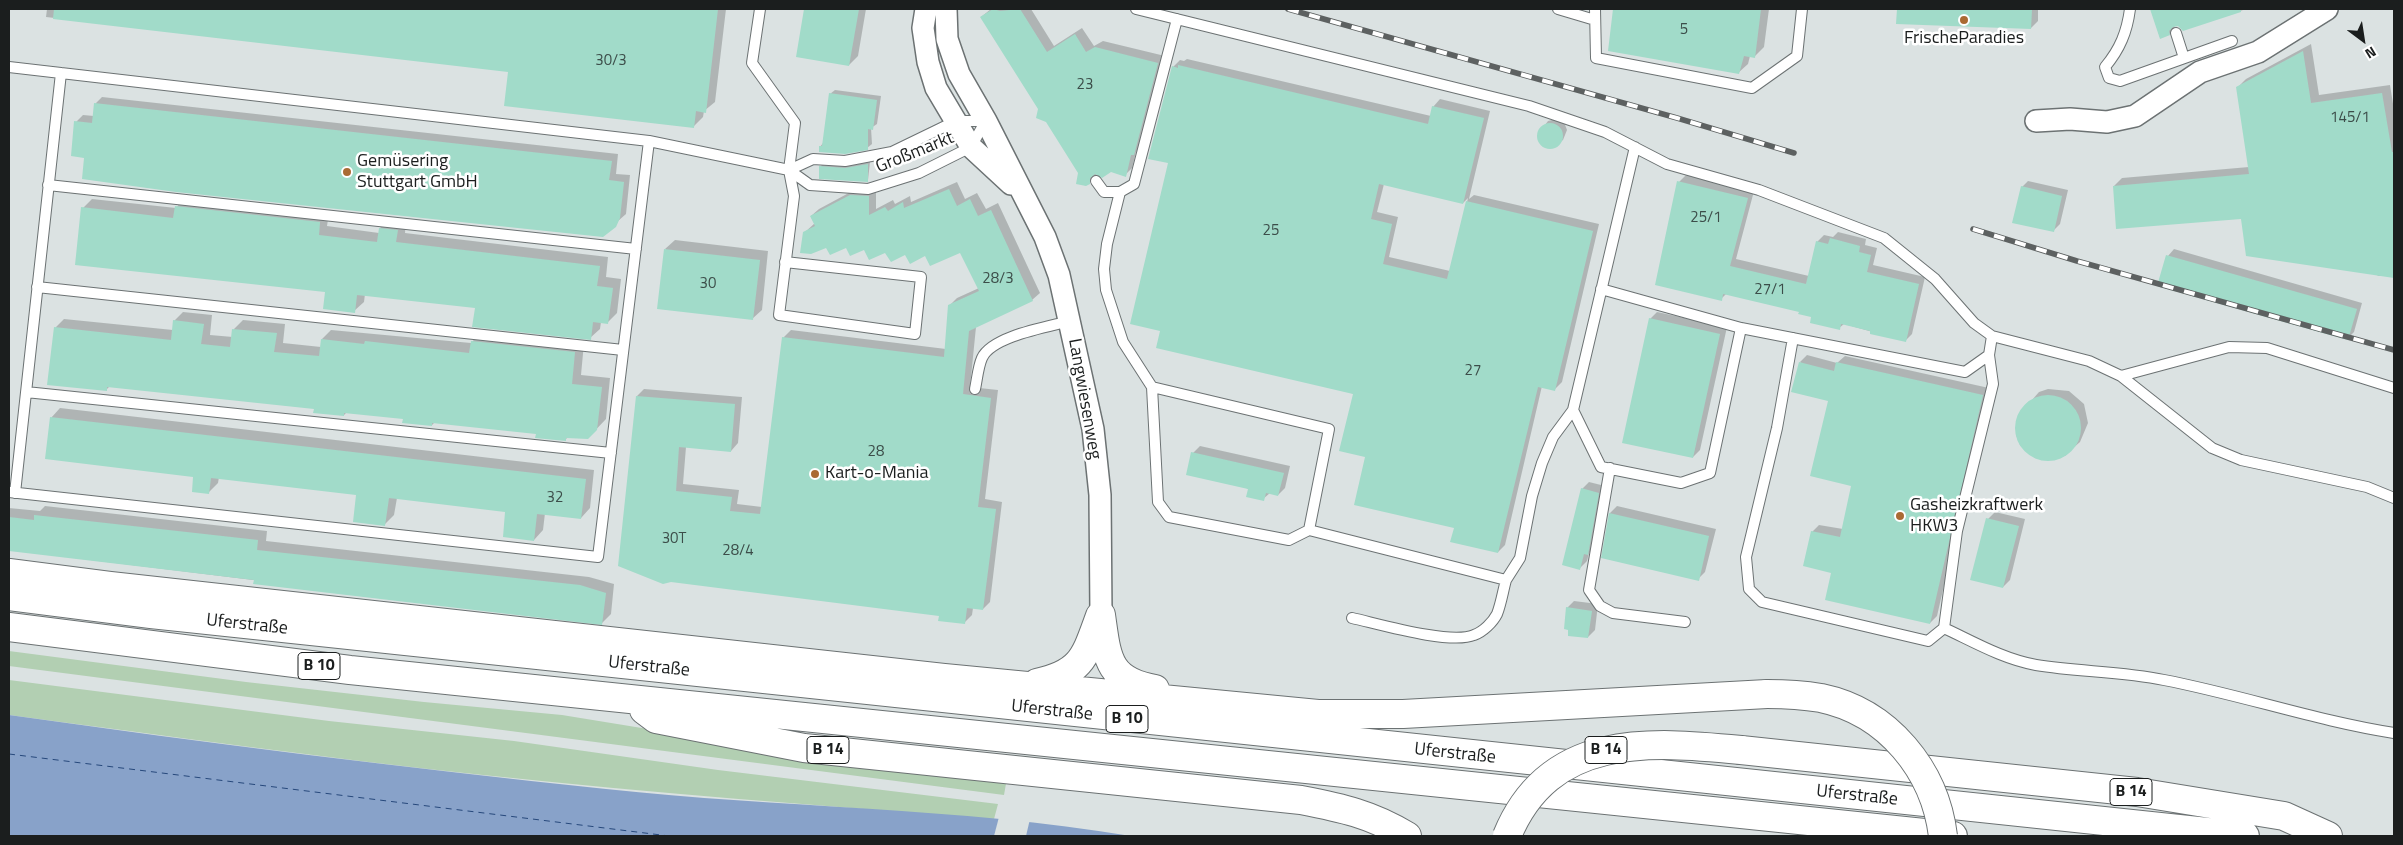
<!DOCTYPE html>
<html>
<head>
<meta charset="utf-8">
<style>
	body { margin:0 }
	#map { position:relative; width:2403px; height:845px; overflow:hidden; background:#dbe2e2; font-family:"Titillium Web",sans-serif }
	canvas { display:block }
	.frame { position:absolute; inset:0; border:10px solid #1b1e1e; pointer-events:none }
	.north { position:absolute; left:2338px; top:15px; width:50px; height:50px; -webkit-text-stroke:4px #fff; paint-order:stroke; rotate:149deg; font-size:14px; font-weight:700; line-height:20px; text-align:center; color:#1b1e1e }
	.north::after { content:''; display:block; margin:auto; width:18px; height:22px; background:#1b1e1e; clip-path:polygon(50% 0,100% 100%,50% 72%,0 100%) }
</style>
</head>
<body>
<div id="map">
<canvas width="2403" height="845"></canvas>
<div class="frame"></div>
<div class="north">N</div>
</div>
<script>
const ctx = document.querySelector('canvas').getContext('2d');
ctx.lineJoin = 'round';
function fill(path, color) { ctx.fillStyle = color; ctx.fill(path, 'evenodd'); }
function strokePath(path, color, width, dash) { ctx.strokeStyle = color; ctx.lineWidth = width; ctx.lineCap = dash ? 'butt' : 'round'; ctx.setLineDash(dash || []); ctx.stroke(path); }
function write(font, color, halo, rows, align = 'center') {
  ctx.font = font + ' "Titillium Web",sans-serif'; ctx.lineWidth = 5; ctx.setLineDash([]); ctx.textBaseline = 'middle'; ctx.strokeStyle = halo; ctx.fillStyle = color; for (const [text, x, y, turn = 0] of rows) {
    ctx.save(); ctx.translate(x, y); ctx.rotate((+turn || 0) * Math.PI / 180); ctx.textAlign = isNaN(turn) ? turn : align; if (halo) ctx.strokeText(text, 0, 0); ctx.fillText(text, 0, 0); ctx.restore();
  }
}
fill(new Path2D(`
	M9,651L246,682L424,702L562,715L703,738L1007,778L1004,795L9,666Z
	M9,680L329,721L514,741L718,770L998,804L994,819C824,806 653,793 483,775C325,758 167,736 9,715Z`), '#b2cfb2');
fill(new Path2D(`
	M9,715C207,743 406,768 606,789C780,808 958,807 1131,836H9Z`), '#88a2c9');
fill(new Path2D(`
	M999,817L1030,819L1026,836H994Z`), '#dbe2e2');
fill(new Path2D(`
	M47,9H726L715,102L704,111L703,117L693,127L509,71L46,17Z
	M806,9H866L858,56L849,65L798,56Z
	M991,9H1031L1054,46L1082,28L1094,46L1103,41L1165,56L1141,147L1136,152L1132,168L1125,175L1111,171L1097,174L1089,183L1079,173L981,17Z
	M1614,9H1769L1764,47L1755,56H1750L1748,64L1738,73L1609,50Z
	M1898,9H2038V21L2031,28L1897,22Z
	M2151,9H2246L2183,30L2178,25H2174L2175,29L2169,34L2160,37Z
	M2311,44L2319,95L2390,85L2394,110V276H2379L2242,217L2114,186L2122,178L2249,167L2238,87L2246,79Z
	M1187,59L1431,116L1433,107L1440,99L1490,111L1469,199L1474,195L1599,224L1562,382L1555,389L1542,386L1505,545L1498,552L1455,527L1367,456L1354,394L1161,330L1173,67L1180,60L1184,61ZM1384,184L1463,203L1468,198L1450,271L1389,257L1398,217L1377,212Z
	M835,90L881,96L877,124L871,128L872,144L867,148L820,147L823,143L830,94Z
	M102,97L618,154L616,174L630,175L626,214L618,221L86,156L76,122L83,115L94,116L95,104Z
	M1556,119L1564,122L1567,130L1563,140L1551,148L1540,143L1538,134L1548,121Z
	M870,162L868,180L820,167L822,165L848,166Z
	M1686,175L1754,191L1736,259L1809,276L1817,242L1824,235L1833,237L1838,232L1866,239L1865,245L1877,248L1873,265L1925,277L1912,334L1905,341L1844,324L1839,328L1800,311L1727,293L1721,299L1679,182Z
	M2028,181L2068,190L2060,224L2054,230L2022,187Z
	M957,182L965,199L977,193L986,209L998,203L1040,293L1032,300L976,327L970,387L998,390L985,499L1002,502L990,602L983,609L973,608L972,615L964,623L940,615L671,581L637,396L644,389L742,397L738,443L731,451L686,447L683,484L739,490L737,504L762,507L783,338L791,330L946,349L949,306L957,298L979,288L961,251L925,254L846,246H826L804,233L815,223L811,216L819,209L858,188L876,189V209L893,200L895,204L910,196L911,202Z
	M185,197L329,213L327,226L379,233L380,228L389,219L406,221L405,233L608,257L606,277L621,279L617,313L608,322H601L600,329L590,338L476,307L365,294L364,302L354,311L326,291L83,208L92,199L176,208Z
	M675,240L768,251L762,310L752,319L665,249Z
	M2174,249L2362,303L2354,332L2347,339L2168,256Z
	M183,312L212,315L210,335L233,337L234,329L243,320L285,324L283,343L321,347L322,339L331,330L471,343L481,332L584,343L581,375L610,378L606,419L588,438L568,437L565,440L537,433L435,422L432,425L404,418L347,412L344,415L315,408L110,386L106,390L55,328L64,319L173,330L174,321Z
	M1657,312L1727,327L1700,450L1693,457L1650,319Z
	M1807,355L1837,363L1845,356L1989,388L1937,616L1930,623L1833,572L1812,532L1819,525L1843,529L1853,485L1829,400L1800,362Z
	M2048,389L2069,391L2084,404L2088,423L2080,442L2072,449L2065,456L2045,460L2035,458L2020,445L2016,435L2018,416L2039,392Z
	M60,408L594,470L590,508L581,518L545,513L543,530L534,540L507,511L397,498L394,515L385,524L358,494L219,477L218,483L209,492L195,476L51,418Z
	M1200,446L1290,466L1285,488L1278,495L1270,493L1263,499L1193,453Z
	M1589,482L1605,486L1595,547L1589,553L1587,561L1580,568L1582,489Z
	M45,506L267,531L266,541L589,577L614,584L611,614L602,623L9,550V508L40,511Z
	M1617,506L1716,529L1705,572L1698,579L1603,557L1610,513Z
	M1995,512L2025,519L2010,580L2003,587L1988,519Z
	M1574,601L1598,604L1595,630L1588,637L1567,608Z`), '#0003');
strokePath(new Path2D(`
	M9,754L669,836`), '#26487b', 1, [6, 5]);
fill(new Path2D(`
	M54,9H718L706,113L696,111L694,128L504,106L508,72L53,19Z
	M804,9H859L849,66L796,57Z
	M993,9L1000,11L1020,9L1047,52L1075,34L1086,52L1095,47L1158,63L1134,155H1131L1126,177L1111,172L1102,178L1095,174L1090,178V184L1086,186L1076,184L1078,173L1046,122L1036,118L1038,109L980,17Z
	M1613,9H1761L1755,58L1744,56L1739,74L1608,51Z
	M1897,9H2032L2031,29L1896,24Z
	M2150,9H2241V12L2183,31L2178,26L2173,27L2169,31L2170,35L2160,39Z
	M2303,51L2311,103L2382,93L2392,152H2394V278L2246,256L2241,219L2116,229L2113,186L2249,174L2236,87Z
	M1178,65L1428,124L1432,106L1484,118L1463,204L1379,184L1371,219L1392,224L1383,264L1447,279L1466,201L1593,231L1555,391L1538,387L1498,553L1450,542L1454,528L1354,505L1365,457L1339,451L1353,394L1156,348L1160,331L1130,324L1168,163L1148,159L1172,66L1178,68Z
	M829,93L877,100L873,130L868,129V150L845,154L819,152V146H822Z
	M94,103L612,161L609,180L624,182L620,218L616,227L603,237L176,192L82,179L84,158L71,156L74,121L92,123Z
	M1537 136a13 13 0 1 1 26 0a13 13 0 1 1-26 0Z
	M868,164V182L819,179V166L845,168Z
	M1677,181L1748,198L1730,266L1806,284L1816,241L1828,244L1830,238L1860,246L1859,252L1871,255L1867,272L1919,284L1906,342L1870,334V331L1841,324L1840,330L1810,323L1811,317L1798,314L1799,312L1723,294L1722,301L1655,285Z
	M2021,186L2062,196L2054,232L2012,223Z
	M949,189L957,206L970,199L978,216L991,210L1033,301L969,331L963,394L991,398L978,507L996,509L983,610L967,608L965,624L938,621L939,616L671,582L663,584L618,566L636,396L735,404L731,452L679,447L676,491L732,497L730,511L760,514L782,337L944,357L948,305L979,291L960,253L930,266L925,256L910,264L905,255L891,262L885,253L869,260L864,250L850,256L846,248L830,255L826,248L811,254L800,253L803,232L815,226L810,216L850,195L869,196V215L885,207L888,211L903,202L904,208Z
	M175,206L320,222L319,235L377,242L379,228L398,230L396,242L600,266L597,286L613,288L608,324L593,322L591,340L472,327L475,308L357,295L355,313L323,309L325,292L75,265L81,207L173,218Z
	M664,249L760,260L753,320L657,309Z
	M2166,255L2357,309L2348,340L2157,286Z
	M1649,318L1720,334L1693,458L1622,443Z
	M173,320L204,324L201,344L230,347L232,329L277,333L274,352L319,356L321,339L364,344L365,341L469,353L471,341L575,352L572,384L602,387L597,430L588,439L566,438V441L535,438L536,434L432,423V426L402,423L403,419L344,413V416L313,413L314,409L107,387V391L47,385L54,327L171,340Z
	M1799,362L1834,371L1836,362L1983,395L1930,624L1825,600L1831,573L1803,566L1811,531L1840,537L1851,486L1810,476L1828,401L1791,392Z
	M2015 428a33 33 0 1 1 66 0a33 33 0 1 1-66 0Z
	M50,417L586,479L581,519L537,514L534,541L503,537L505,512L389,498L385,526L353,522L356,495L211,478L209,494L192,492L193,477L45,459Z
	M1191,452L1284,473L1278,496L1266,493L1264,501L1246,497L1248,489L1186,475Z
	M1581,488L1599,493L1588,555L1584,554L1580,570L1562,565Z
	M1609,513L1709,536L1699,581L1601,558Z
	M34,515L258,540L257,550L580,585L606,593L602,625L253,584L254,580L9,551V517L34,520Z
	M1986,518L2019,526L2003,588L1970,580Z
	M1566,607L1592,611L1588,638L1568,636V630L1564,629Z`), '#a1dbc9');
const service = new Path2D(`
	M760,9L752,63L795,123L789,170L794,196L779,315L915,334L921,277L785,262
	M1136,9L1529,106L1605,132L1667,164L1759,190L1884,238L1935,279L1974,323L1992,336L2089,361L2121,376L2212,448L2241,460L2367,487L2394,498
	M1558,9L1595,20
	M1595,9L1596,58L1752,88L1797,56L1802,9
	M2130,9C2127,32 2120,49 2105,67L2109,78L2120,81L2232,41
	M2176,33L2184,58
	M9,67L649,141L789,170L810,185L868,189L919,173L971,147L985,122
	M789,170L813,159L845,161L892,152L956,121H986
	M1096,181L1104,192H1120L1134,184L1177,19
	M48,185L636,249
	M1120,192L1107,244L1104,269L1106,290L1123,342L1152,387L1158,502L1169,517L1289,540L1309,530L1329,429L1152,387
	M37,287L623,350
	M1601,289L1741,328L1965,372L1989,355
	M1992,336L1989,355L1993,384L1957,531L1944,628C1974,642 2003,659 2036,665C2078,672 2122,671 2164,680C2242,695 2317,721 2394,733
	M1793,338L1777,428L1746,557L1749,589L1762,602L1928,641L1944,628
	M2121,376L2229,347L2267,348L2394,388
	M975,389C977,380 978,367 982,358C992,336 1048,327 1070,321
	M26,392L611,453
	M1573,410L1601,467L1681,483L1710,473L1741,328
	M1610,468L1589,590L1600,606L1613,613L1685,622
	M9,492L598,557L649,141
	M15,493L61,73
	M1309,530L1506,580C1503,591 1501,604 1497,614C1493,622 1483,632 1474,635C1450,645 1379,624 1352,618
	M1506,580L1520,558L1532,496L1542,463L1553,437L1573,410L1635,147`);
const minor = new Path2D(`
	M926,9L923,28L928,62L936,88L971,147L1011,184
	M946,9L947,39L959,74L986,121L1045,237L1059,275L1093,429L1100,495L1101,615
	M2036,121L2070,119L2107,122L2135,116L2200,72L2258,52L2327,9`);
const trunk = new Path2D(`
	M9,573L110,586L944,678L1318,714H1403L1767,694
	M9,596L151,614L2245,836
	M1101,615C1107,657 1107,681 1155,689
	M9,627L350,670L1953,836
	M1037,683C1082,673 1085,657 1100,616
	M644,710L656,719L804,748L1301,800C1342,808 1371,814 1407,836
	M1741,750L2137,792L2284,816L2328,836`);
strokePath(service, '#6c7273', 12);
strokePath(minor, '#6c7273', 24);
strokePath(trunk, '#6c7273', 30);
strokePath(service, '#fff', 10);
strokePath(minor, '#fff', 21);
strokePath(trunk, '#fff', 28);
const rail = new Path2D(`
	M1288,9L1677,118L1794,153
	M1973,229L2077,261L2394,350`);
strokePath(rail, '#5d6161', 5.5);
strokePath(rail, '#fff', 4, [11]);
const trunkBridge = new Path2D(`
	M1767,694C1785,694 1803,695 1821,698C1888,712 1935,770 1943,836
	M1507,836C1549,733 1649,741 1741,750`);
strokePath(trunkBridge, '#6c7273', 30, []);
strokePath(trunkBridge, '#fff', 28);
for (const [x, y, r, color] of [
	[1964,20,5,"#aa6a33"],
	[347,172,5,"#aa6a33"],
	[815,474,5,"#aa6a33"],
	[1900,516,5,"#aa6a33"]
]) { const dot = new Path2D(); dot.arc(x, y, r, 0, 2 * Math.PI); ctx.fillStyle = color; ctx.fill(dot); strokePath(dot, '#fff', 2); }
write('15px', '#3c4d49', null, [
	["5",1684,30],
	["30/3",611,61],
	["23",1085,85],
	["145/1",2350,118],
	["25/1",1706,218],
	["25",1271,231],
	["28/3",998,279],
	["30",708,284],
	["27/1",1770,290],
	["27",1473,371],
	["28",876,452],
	["32",555,498],
	["30T",674,539],
	["28/4",738,551]
]);
for (const [x, y, w] of [
	[319,666,42],
	[1127,719,42],
	[828,750,42],
	[1606,750,42],
	[2131,792,42]
]) { const box = new Path2D(); box.roundRect(x - w / 2, y - 13.5, w, 27, 4); ctx.fillStyle = '#fff'; ctx.fill(box); strokePath(box, '#1b1e1e', 1); }
write('bold 16px', '#1b1e1e', null, [
	["B 10",319,666],
	["B 10",1127,719],
	["B 14",828,750],
	["B 14",1606,750],
	["B 14",2131,792]
]);
write('18px', '#1b1e1e', '#fff', [
	["FrischeParadies",1964,39,"center"],
	["Gemüsering",357,162],
	["Stuttgart GmbH",357,183],
	["Kart-o-Mania",825,474],
	["Gasheizkraftwerk",1910,506],
	["HKW3",1910,527]
], 'left');
write('18px', '#1b1e1e', '#fff', [
	["Großmarkt",915,153,-22],
	["Langwiesenweg",1084,399,80],
	["Uferstraße",247,625,6],
	["Uferstraße",649,667,6],
	["Uferstraße",1052,711,6],
	["Uferstraße",1455,754,6],
	["Uferstraße",1857,796,6]
]);
</script>
</body>
</html>
